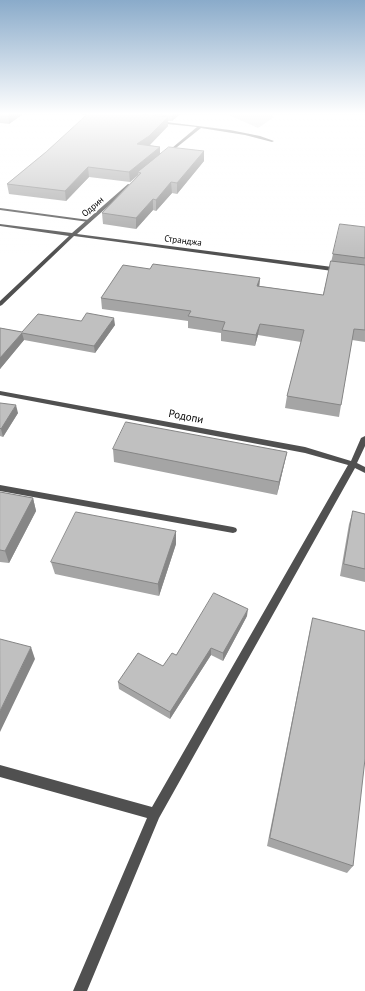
<!DOCTYPE html>
<html>
<head>
<meta charset="utf-8">
<style>
	body { margin:0 }
	canvas { display:block; background:#fff }
</style>
</head>
<body>
<canvas width="365" height="991"></canvas>
<script>
const ctx = document.querySelector('canvas').getContext('2d');
ctx.lineJoin = 'round';
function fill(path, color) { ctx.fillStyle = color; ctx.fill(path, 'evenodd'); }
function strokePath(path, color, width, dash) { ctx.strokeStyle = color; ctx.lineWidth = width; ctx.lineCap = dash ? 'butt' : 'round'; ctx.setLineDash(dash || []); ctx.stroke(path); }
function write(font, color, halo, rows, align = 'center') {
  ctx.font = font + ' "PT Sans",sans-serif'; ctx.lineWidth = 3.5; ctx.setLineDash([]); ctx.textBaseline = 'middle'; ctx.strokeStyle = halo; ctx.fillStyle = color; for (const [text, x, y, turn = 0] of rows) {
    ctx.save(); ctx.translate(x, y); ctx.rotate((+turn || 0) * Math.PI / 180); ctx.textAlign = isNaN(turn) ? turn : align; if (halo) ctx.strokeText(text, 0, 0); ctx.fillText(text, 0, 0); ctx.restore();
  }
}
fill(new Path2D(`
	M227,114H273L274,117L258,128Z`), '#d7d7d7');
fill(new Path2D(`
	M0,208L89,220L91,221L89,222L0,210Z
	M0,485L233,527L236,528L237,530L236,532L233,533L0,491Z`), '#505050');
fill(new Path2D(`
	M79,114H89L99,116L97,117Z
	M158,121L230,130L260,136L274,141L272,142L245,135L201,128L167,155L166,153L197,127L157,123Z
	M128,184L132,185L77,234L340,268L343,270L340,272L74,236L2,305L0,306V301L69,236L0,226V224L72,233Z
	M0,391L305,447L351,461L361,438L365,436V446L357,463L365,467V473L355,468L159,818L87,991H73L147,818L0,777V765L152,807L348,465L305,453L0,395Z`), '#505050');
fill(new Path2D(`
	M0,114H23L9,124L0,123Z
	M88,114H180L172,121H168V126L149,145L160,147V154L204,151V161L177,194L172,193L156,211L153,210L136,229L103,224L102,213L138,175L130,182L89,177L66,201L9,194L7,184L46,152Z
	M365,227V342L352,340L341,405L339,417L285,408L287,396L301,342L258,335L255,346L221,341V333L188,328V321L102,309L101,298L150,269L260,278L259,286L323,295L333,254Z
	M81,321L115,325L95,353L24,340L0,369V328L22,332Z
	M0,403L18,413L3,437L0,436Z
	M113,449L287,452L284,465L277,495L114,462Z
	M0,492L33,498L36,511L9,563L0,562Z
	M353,511L365,514V582L340,576L349,524Z
	M176,544L159,596L55,574L51,562Z
	M247,616L223,661L211,655L170,719L119,689L118,682L163,666L176,655Z
	M313,618L353,866L347,873L267,846L310,630Z`), '#a5a5a5');
fill(new Path2D(`
	M8,114H23L9,124Z
	M174,114H180L172,121V116Z
	M168,117V126L150,145L137,153V144Z
	M160,147V156L138,172V175L130,182L129,172Z
	M204,151V161L177,194V183Z
	M88,167L89,177L66,201L65,191Z
	M171,182L172,193L156,211V200Z
	M153,199V210L136,229V218Z
	M260,278L259,289L257,286Z
	M114,318L115,325L95,353L94,346Z
	M260,324L258,335L255,346L256,335Z
	M22,333L24,340L0,369V358Z
	M16,405L18,413L3,437L1,429Z
	M287,452L284,465L277,495L279,482Z
	M33,498L36,511L9,563L5,551Z
	M176,531V544L159,596L158,584Z
	M248,609L247,616L223,661V653Z
	M31,647L35,659L0,732V711Z
	M211,648V655L170,719V712Z`), '#868686');
const building = new Path2D(`
	M88,114H140L168,117L149,136L137,144L160,147L129,172L88,167L65,191L7,184L46,152Z
	M154,114H174L172,116Z
	M169,147L204,151L177,183L171,182L156,200L153,199L136,218L102,213L141,173L138,172Z
	M340,224L365,227V258L333,254Z
	M331,261L365,265V330L354,329L341,405L287,396L304,330L260,324L256,335L222,330L225,322L188,316L191,311L101,298L123,265L150,269L153,264L260,278L257,286L323,295Z
	M87,313L114,318L94,346L22,333L0,358V328L22,332L38,314L81,321Z
	M0,403L16,405L1,429L0,428Z
	M126,422L287,452L279,482L113,449Z
	M0,492L33,498L5,551L0,550Z
	M353,511L365,514V569L344,564Z
	M76,512L176,531L158,584L51,562Z
	M214,593L248,609L223,653L211,648L170,712L118,682L138,653L163,666L172,653L176,655Z
	M313,618L365,631V759L353,866L270,838Z
	M0,639L31,647L0,711Z`);
fill(building, '#c0c0c0');
strokePath(building, '#868686', 1);
const sky = ctx.createLinearGradient(0, 0, 0, 253);
sky.addColorStop(0, '#8aabca');
sky.addColorStop(0.45, '#fff');
sky.addColorStop(1, '#ffffff00');
ctx.fillStyle = sky;
ctx.fillRect(0, 0, 365, 253);
write('9px', '#000', '#fff', [
	["Одрин",93,207,-41],
	["Странджа",183,241,7]
]);
write('11px', '#000', '#fff', [
	["Родопи",186,417,11]
]);
</script>
</body>
</html>
